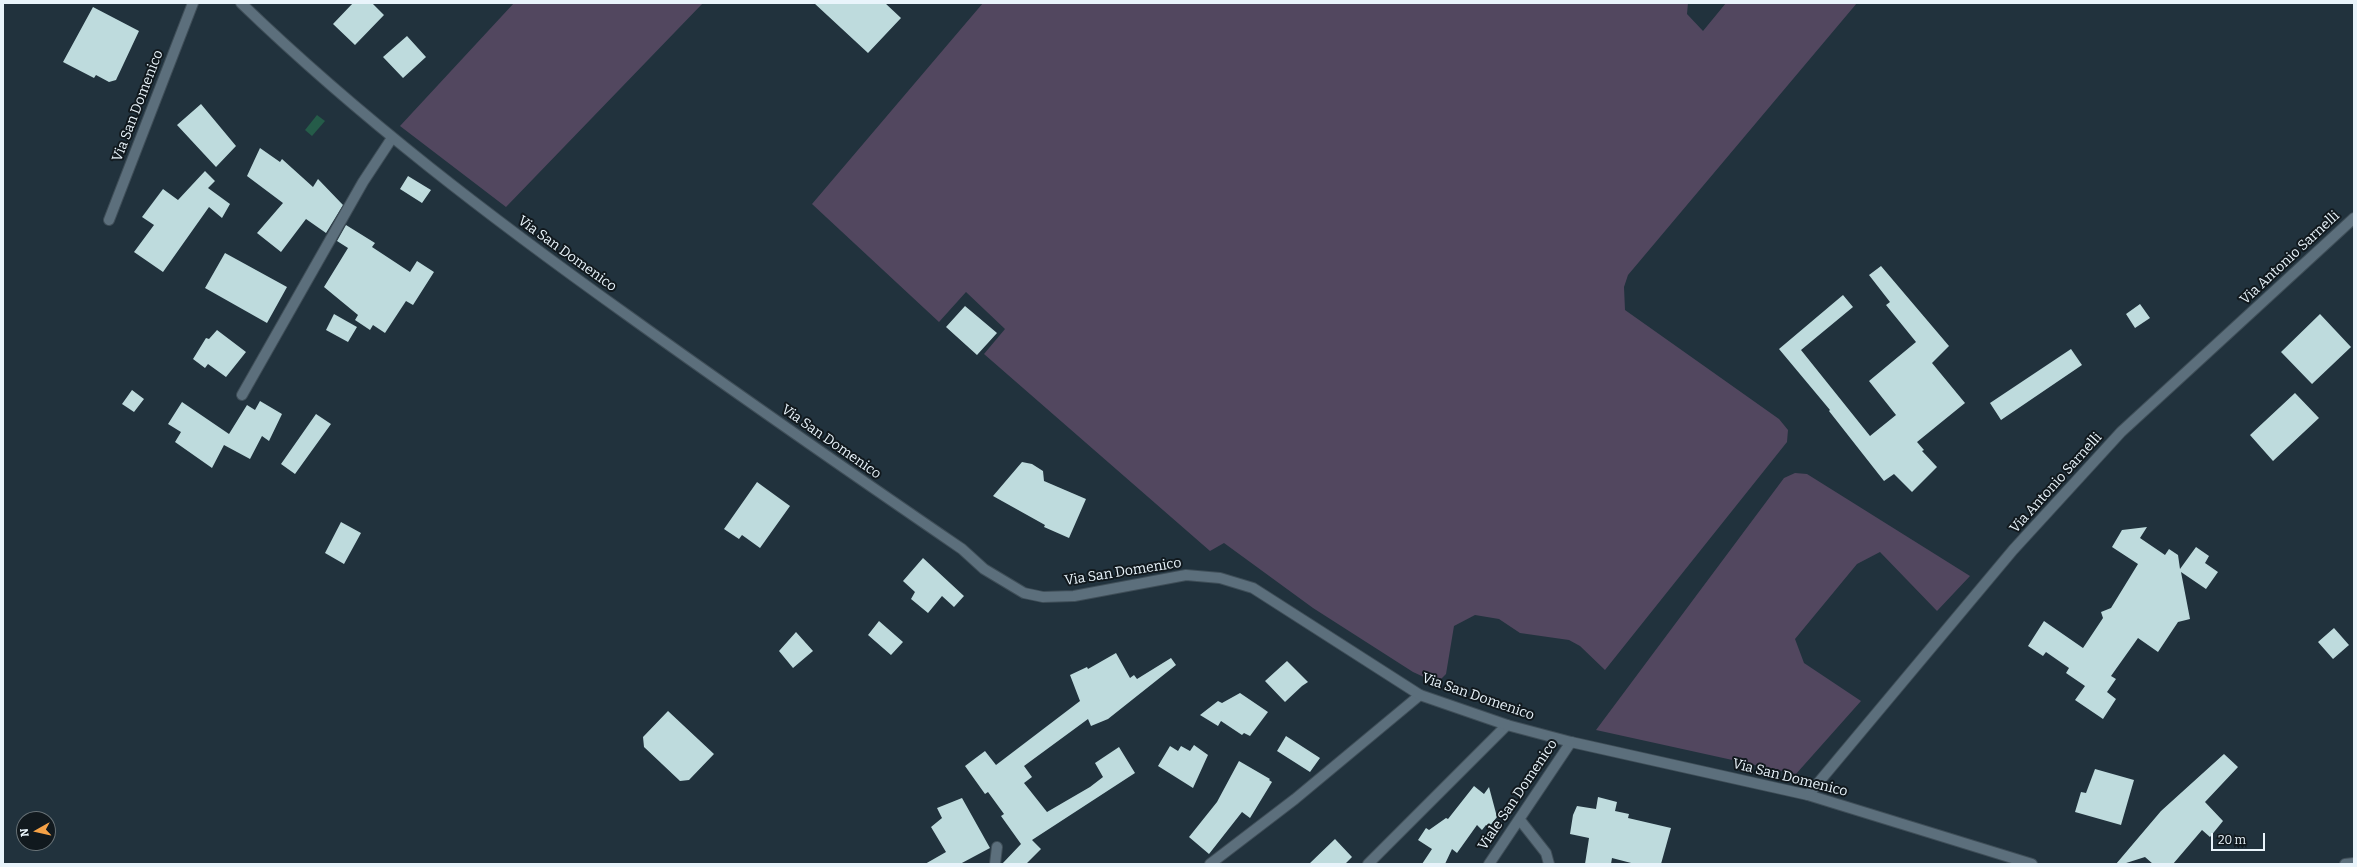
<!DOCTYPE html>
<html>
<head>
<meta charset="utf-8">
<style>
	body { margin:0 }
	#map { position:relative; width:2357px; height:867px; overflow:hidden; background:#21323d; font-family:Bitter,serif }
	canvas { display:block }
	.frame { position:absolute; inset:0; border:4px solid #e9f4fb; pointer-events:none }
	.north { position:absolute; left:16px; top:811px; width:40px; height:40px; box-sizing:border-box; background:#11191e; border:1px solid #677176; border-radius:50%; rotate:262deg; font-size:11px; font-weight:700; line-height:16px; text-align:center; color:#e9f4fb }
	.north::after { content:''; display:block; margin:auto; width:14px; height:18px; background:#f6a247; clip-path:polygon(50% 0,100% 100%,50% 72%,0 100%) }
	.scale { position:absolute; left:2211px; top:833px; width:54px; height:18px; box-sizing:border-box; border:2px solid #e9f4fb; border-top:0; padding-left:5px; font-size:12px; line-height:14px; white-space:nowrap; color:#e9f4fb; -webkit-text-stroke:3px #11191e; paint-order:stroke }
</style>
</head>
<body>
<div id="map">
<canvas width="2357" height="867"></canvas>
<div class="frame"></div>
<div class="north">N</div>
<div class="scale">20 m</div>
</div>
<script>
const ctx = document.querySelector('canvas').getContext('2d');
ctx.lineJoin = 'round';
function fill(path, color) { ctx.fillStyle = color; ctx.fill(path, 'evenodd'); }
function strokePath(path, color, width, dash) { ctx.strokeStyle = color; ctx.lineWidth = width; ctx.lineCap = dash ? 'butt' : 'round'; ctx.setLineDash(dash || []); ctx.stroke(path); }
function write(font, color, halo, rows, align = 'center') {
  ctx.font = font + ' Bitter,serif'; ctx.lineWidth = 4; ctx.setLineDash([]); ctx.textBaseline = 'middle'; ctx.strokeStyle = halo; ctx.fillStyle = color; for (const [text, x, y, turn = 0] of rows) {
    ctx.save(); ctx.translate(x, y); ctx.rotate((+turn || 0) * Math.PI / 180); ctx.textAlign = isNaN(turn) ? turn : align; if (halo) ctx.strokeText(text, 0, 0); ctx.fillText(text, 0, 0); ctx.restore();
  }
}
fill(new Path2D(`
	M514,3H703L506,207L400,126Z
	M983,3H1688L1687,14L1703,31L1726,3H1857L1628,275L1624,287L1625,310L1779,419L1788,430L1787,442L1605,670L1580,646L1569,640L1520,633L1499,619L1475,615L1454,626L1446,674L1437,683L1413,672L1313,608L1224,543L1210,551L984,354L1005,329L966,292L939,322L812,204Z
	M1795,473L1807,474L1970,576L1937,611L1880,552L1857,564L1795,639L1804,663L1861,701L1796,774L1596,730L1784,478Z`), '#52475f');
fill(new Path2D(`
	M317,115L325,121L312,136L305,130Z`), '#255c49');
fill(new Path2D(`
	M353,3H372L384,15L355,45L333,24Z
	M814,3H885L901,18L868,53Z
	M93,7L139,31L116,80L109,82L96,75L94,78L63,62Z
	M407,36L426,57L403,78L383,57Z
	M201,104L236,146L216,167L177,125Z
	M260,148L280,162L282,159L313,187L318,179L343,205L326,233L306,219L281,252L257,233L283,203L247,176Z
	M205,171L215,181L208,188L230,204L222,218L209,207L163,272L134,252L154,225L142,217L163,189L178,200Z
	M408,176L431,190L422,203L400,189Z
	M346,225L375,243L372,247L410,272L417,261L434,272L413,305L406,301L385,333L373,325L370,330L355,320L358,315L324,287L348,248L337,241Z
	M225,253L287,287L267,323L205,288Z
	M1881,266L1949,346L1932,363L1965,403L1917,442L1924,450L1922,451L1937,467L1912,492L1894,474L1884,481L1829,411L1830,410L1779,349L1843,295L1853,307L1801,350L1870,436L1896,415L1869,381L1916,342L1886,305L1890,302L1869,275Z
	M2140,304L2150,318L2135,328L2126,314Z
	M965,306L997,333L977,355L946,327Z
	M334,314L357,327L348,342L326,330Z
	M2320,314L2351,347L2312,384L2281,352Z
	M217,330L246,352L226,377L208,364L205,368L193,359L206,338L209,339Z
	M2071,349L2082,365L2001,420L1990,403Z
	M132,390L144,399L134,412L122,404Z
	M2295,393L2319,418L2273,461L2250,435Z
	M260,401L282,414L269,441L262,436L250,459L224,445L212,468L175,442L181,432L168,424L182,402L229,434L247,405L255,410Z
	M316,414L331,424L295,474L281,464Z
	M1022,462L1032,464L1043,471L1044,481L1086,499L1069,538L1044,527L1045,525L993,496Z
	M757,482L790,506L760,548L742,535L739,539L724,529Z
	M341,522L361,533L344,564L325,553Z
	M2147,527L2140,538L2165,555L2169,549L2178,555L2180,569L2196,547L2209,556L2205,563L2218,572L2206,589L2181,572L2190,619L2178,622L2158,652L2138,638L2111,676L2116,679L2107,692L2116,699L2103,719L2075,700L2085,686L2066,673L2069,668L2046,652L2043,656L2028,646L2044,621L2083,648L2103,618L2101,612L2111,608L2138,564L2112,547L2122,530Z
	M923,558L964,596L954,607L942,596L928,613L911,599L915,592L903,581Z
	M879,621L903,642L891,655L868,635Z
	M2334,628L2349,645L2333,659L2318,642Z
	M796,632L813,651L793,668L779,651Z
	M1116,653L1130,678L1134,675L1137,679L1171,658L1176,665L1108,719L1091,726L1088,719L1024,766L1032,777L1024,783L1047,812L1090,787L1103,777L1095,763L1119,747L1135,773L1032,840L1041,849L1026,864H1002L1021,844L1001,816L1004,814L988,792L985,794L965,766L985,751L996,765L1080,701L1070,675L1087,667L1088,669Z
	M1287,661L1308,682L1302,686L1285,702L1265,681Z
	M1240,693L1268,712L1250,736L1244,733L1242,735L1221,721L1218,726L1200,715L1218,701L1222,703Z
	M668,711L714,754L689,780L680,781L644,747L643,737Z
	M1286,736L1320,758L1310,772L1277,751Z
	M1194,745L1208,755L1193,788L1158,766L1170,746L1178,751L1181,746L1190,751Z
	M2224,754L2238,767L2205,802L2223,821L2210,837L2202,830L2173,864H2153L2145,857L2123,864H2116L2161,811Z
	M1239,761L1270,779L1269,780L1272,782L1250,818L1242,812L1209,854L1189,837L1217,802Z
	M2095,769L2134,780L2121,825L2075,812L2081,792L2086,793Z
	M1474,786L1484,794L1489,787L1497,817L1489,827L1486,825L1482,830L1477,825L1457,853L1452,849L1445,864H1422L1432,849L1418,840L1426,828L1429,830L1446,818L1448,819Z
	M1598,797L1617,802L1615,811L1629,814L1628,818L1671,828L1661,864H1635L1612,858L1611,864H1585L1589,838L1570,834L1573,815L1577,806L1596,809Z
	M962,798L990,848L960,864H925L946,852L931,827L942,818L937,808Z
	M1335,839L1352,857L1345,864H1309Z`), '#bedbdd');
const street = new Path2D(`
	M109,220L193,3
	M242,395L363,182L392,138
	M1808,795L2013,550L2121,432L2354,218
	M1520,820L1546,853L1549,864
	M995,864L997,847
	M1210,864L1295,799L1420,695
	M1368,864L1507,725
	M1489,864L1571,742`);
const secondary = new Path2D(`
	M241,3C361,119 494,220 630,317C740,396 851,473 962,549L984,569L1024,593L1043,597L1074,596L1186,575L1220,578L1253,588L1420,695L1507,725L1571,742L1808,795L2032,864
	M2345,864L2354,863`);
strokePath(street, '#3f4e58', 12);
strokePath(secondary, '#3f4e58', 12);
strokePath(street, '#5c6f7c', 10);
strokePath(secondary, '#5c6f7c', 10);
write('14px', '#e9f4fb', '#11191e', [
	["Via San Domenico",138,106,-69],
	["Via San Domenico",567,254,36],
	["Via Antonio Sarnelli",2290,258,-43],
	["Via San Domenico",831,442,35],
	["Via Antonio Sarnelli",2056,483,-48],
	["Via San Domenico",1123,572,-9],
	["Via San Domenico",1478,697,19],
	["Via San Domenico",1790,778,14],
	["Viale San Domenico",1518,795,-56]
]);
</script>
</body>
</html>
